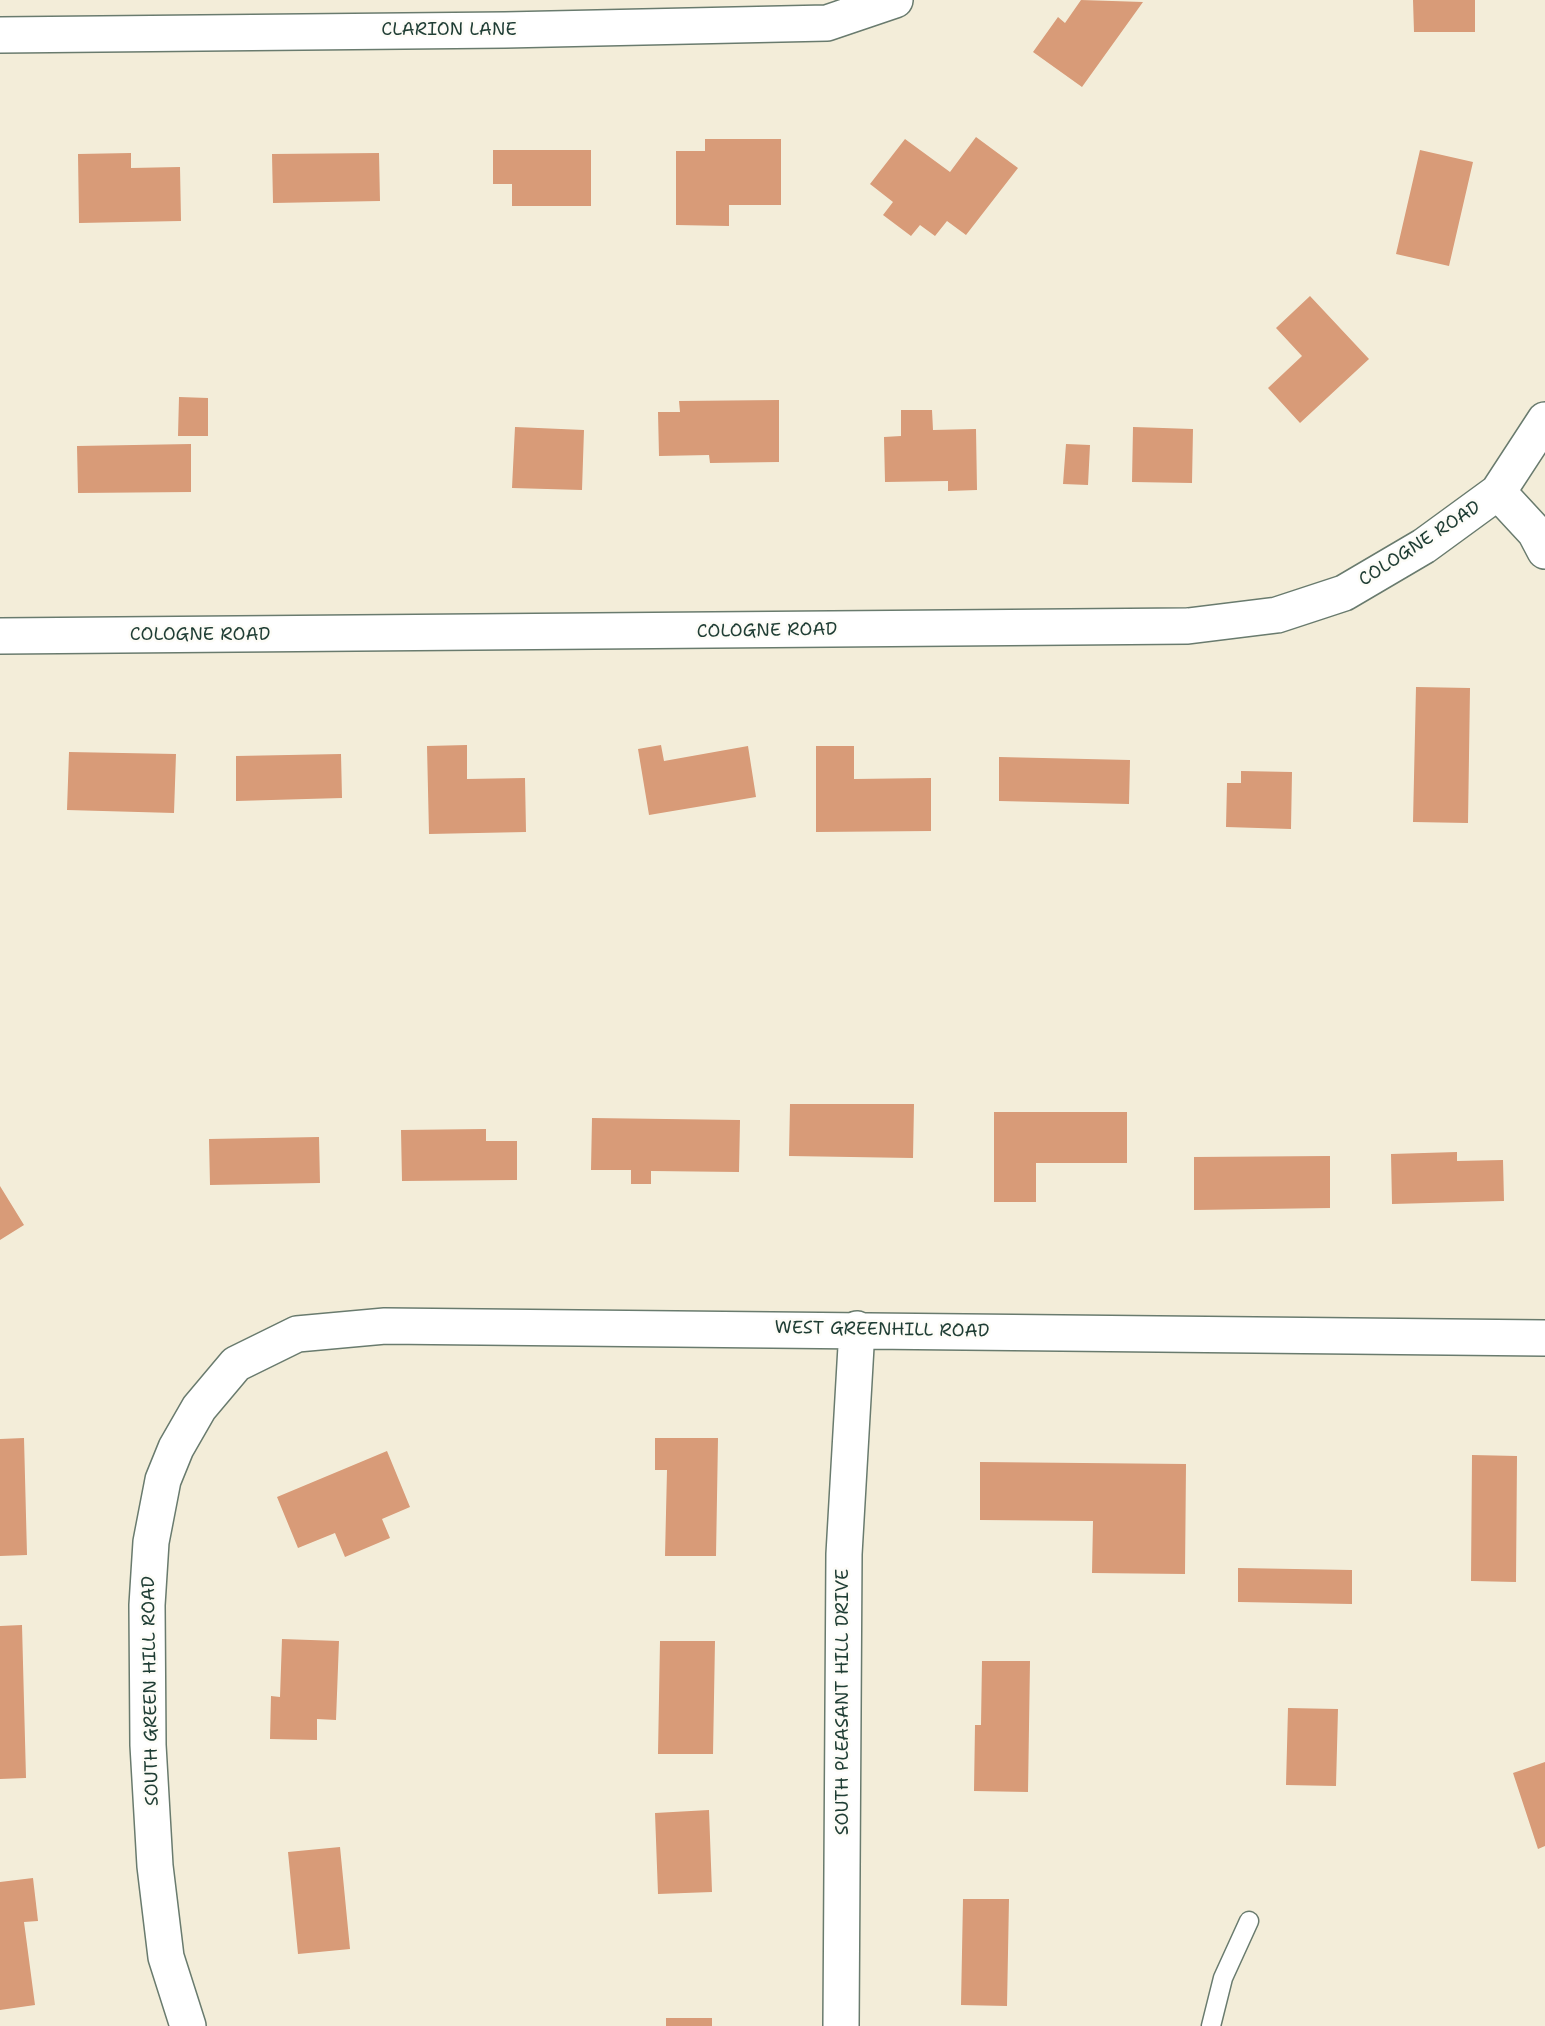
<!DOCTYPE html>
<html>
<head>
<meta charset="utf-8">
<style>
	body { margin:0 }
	canvas { display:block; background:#f3edd9 }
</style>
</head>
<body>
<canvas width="1545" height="2026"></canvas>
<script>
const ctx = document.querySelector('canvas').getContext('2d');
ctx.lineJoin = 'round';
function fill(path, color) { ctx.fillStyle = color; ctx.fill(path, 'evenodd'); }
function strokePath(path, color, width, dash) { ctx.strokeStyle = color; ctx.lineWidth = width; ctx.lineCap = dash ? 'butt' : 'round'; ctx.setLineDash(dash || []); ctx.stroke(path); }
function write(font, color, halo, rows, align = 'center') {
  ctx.font = font + ' "Shantell Sans",sans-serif'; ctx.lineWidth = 5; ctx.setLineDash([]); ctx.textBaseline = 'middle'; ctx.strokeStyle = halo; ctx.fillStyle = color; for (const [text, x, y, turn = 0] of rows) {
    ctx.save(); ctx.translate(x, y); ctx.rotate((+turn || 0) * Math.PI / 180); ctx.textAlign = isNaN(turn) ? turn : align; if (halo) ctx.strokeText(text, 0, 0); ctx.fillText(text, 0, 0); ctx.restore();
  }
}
fill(new Path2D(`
	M1081,0L1143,2L1082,87L1033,52L1058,17L1065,23Z
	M1413,0H1475V32H1414Z
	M976,137L1018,168L966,235L947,221L935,236L920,225L911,236L883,215L893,202L870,184L905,139L950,172Z
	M705,139H781V205H729V226L676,225V151H705Z
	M493,150H591V206H512V184H493Z
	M1420,150L1473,162L1449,266L1396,254Z
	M131,153V168L180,167L181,221L79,223L78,154Z
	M379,153L380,201L273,203L272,154Z
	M1310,296L1369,359L1300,423L1268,388L1302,356L1276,328Z
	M179,397L208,398V436H178Z
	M779,400V462L710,463L709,455L659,456L658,412H680L679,401Z
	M901,410H932L933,430L976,429L977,490L948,491V481L885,482L884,437L901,436Z
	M515,427L584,430L582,490L512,488Z
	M1133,427L1193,429L1192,483L1132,482Z
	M191,444V492L78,493L77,446Z
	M1066,444L1090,445L1088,485L1063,484Z
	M1416,687L1470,688L1468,823L1413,822Z
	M467,745V779L525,778L526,832L429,834L427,746Z
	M661,745L664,761L748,746L756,797L649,815L638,749Z
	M816,746H854V779L931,778V831L816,832Z
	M69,752L176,754L174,813L67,810Z
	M341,754L342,798L236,801V756Z
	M999,757L1130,760L1129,804L999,801Z
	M1241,771L1292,772L1291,829L1226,827L1227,783H1241Z
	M790,1104H914L913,1158L789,1156Z
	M994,1112H1127V1163H1036V1202H994Z
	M592,1118L740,1120L739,1172L651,1171V1184H631V1170H591Z
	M486,1129V1141H517V1180L402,1181L401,1130Z
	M319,1137L320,1183L210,1185L209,1139Z
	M1457,1152V1161L1503,1160L1504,1201L1392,1204L1391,1154Z
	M1330,1156V1208L1194,1210V1157Z
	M0,1186L24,1225L0,1240Z
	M24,1438L27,1555L0,1556V1439Z
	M655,1438H718L716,1556H665L667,1470H655Z
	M387,1451L410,1507L382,1519L390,1538L345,1557L335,1533L298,1548L277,1497Z
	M1472,1455L1517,1456L1516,1582L1471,1581Z
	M980,1462L1186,1464L1185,1574L1092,1573L1093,1521L980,1520Z
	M1238,1568L1352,1570V1604L1238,1602Z
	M22,1625L26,1778L0,1779V1626Z
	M282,1639L339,1641L336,1720L317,1719V1740L270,1739L271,1696L280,1697Z
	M660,1641H715L713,1754H658Z
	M982,1661H1030L1028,1792L974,1791L975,1725H981Z
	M1288,1708L1338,1709L1336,1786L1286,1785Z
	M1545,1762V1846L1538,1849L1513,1773Z
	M709,1810L712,1892L658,1894L655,1813Z
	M340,1847L350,1949L298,1954L288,1852Z
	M33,1878L38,1921L24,1922L35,2005L0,2010V1882Z
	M963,1899H1009L1007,2006L961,2005Z
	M666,2018H712V2026H666Z`), '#d89b78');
const lane = new Path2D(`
	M1211,2026L1223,1978L1249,1921`);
const street = new Path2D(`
	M0,35L505,30L827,23L895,0
	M1498,492L1535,532L1545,551
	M0,636L1188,626L1277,615L1344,593L1424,546L1498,492L1545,420
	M188,2026L166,1957L155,1866L148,1745L147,1605L151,1542L163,1480L176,1448L199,1408L236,1364L297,1334L385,1326L1545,1338
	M841,2026L844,1554L857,1329`);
strokePath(lane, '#697b6e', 21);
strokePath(street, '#697b6e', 38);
strokePath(lane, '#fff', 18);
strokePath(street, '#fff', 35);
write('18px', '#1f3d34', '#fdfcf7', [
	["CLARION LANE",449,30],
	["COLOGNE ROAD",1420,544,-33],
	["COLOGNE ROAD",767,631,-1],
	["COLOGNE ROAD",200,635],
	["WEST GREENHILL ROAD",882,1330,1],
	["SOUTH GREEN HILL ROAD",151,1691,-91],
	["SOUTH PLEASANT HILL DRIVE",843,1702,-90]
]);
</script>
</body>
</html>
